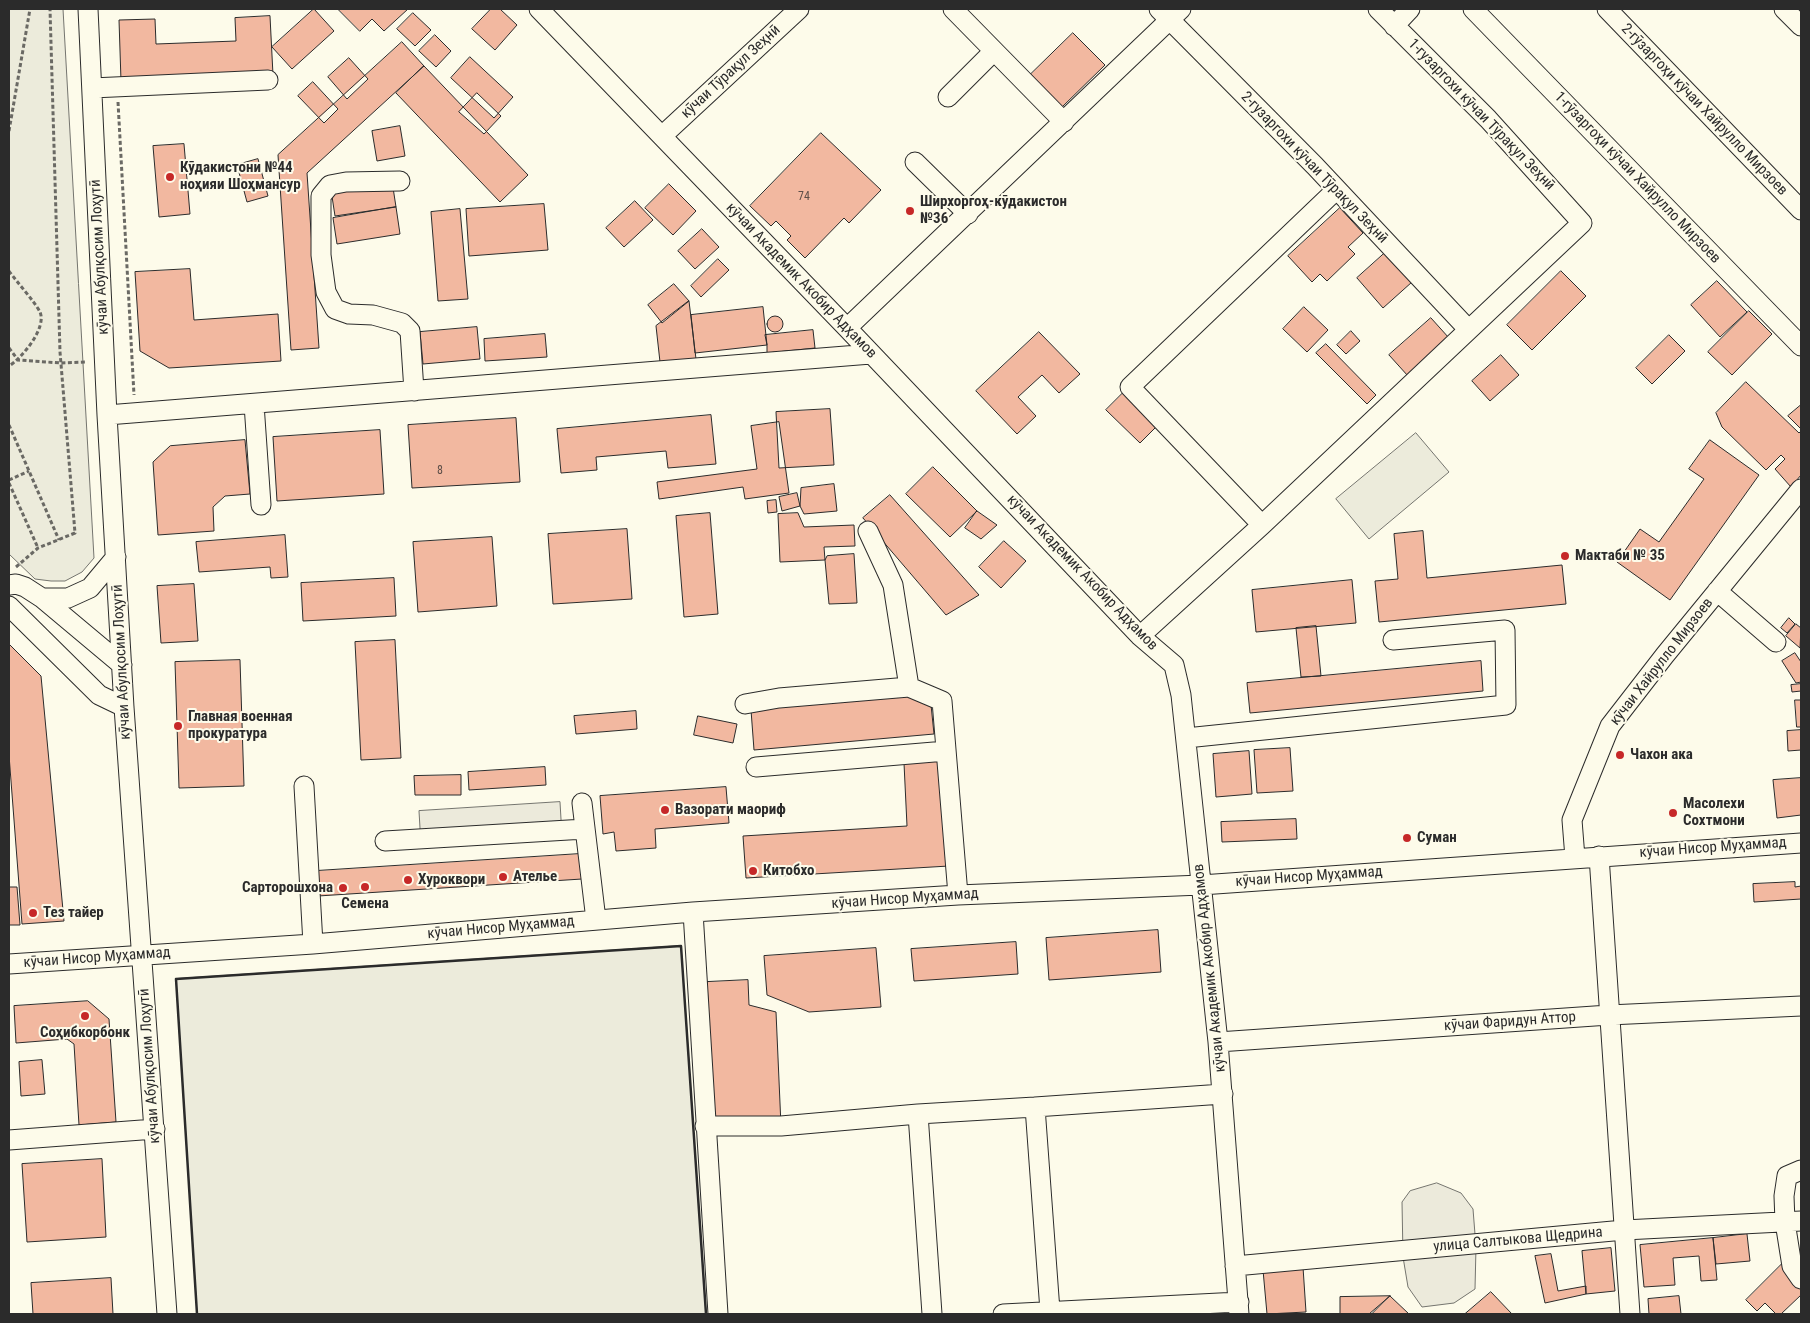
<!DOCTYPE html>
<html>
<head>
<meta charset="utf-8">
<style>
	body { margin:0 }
	#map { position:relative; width:1810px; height:1323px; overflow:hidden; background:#fdfbea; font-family:"Roboto Condensed",sans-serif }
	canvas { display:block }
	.frame { position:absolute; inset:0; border:10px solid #2b2b2b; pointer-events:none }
</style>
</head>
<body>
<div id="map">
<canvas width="1810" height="1323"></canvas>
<div class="frame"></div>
</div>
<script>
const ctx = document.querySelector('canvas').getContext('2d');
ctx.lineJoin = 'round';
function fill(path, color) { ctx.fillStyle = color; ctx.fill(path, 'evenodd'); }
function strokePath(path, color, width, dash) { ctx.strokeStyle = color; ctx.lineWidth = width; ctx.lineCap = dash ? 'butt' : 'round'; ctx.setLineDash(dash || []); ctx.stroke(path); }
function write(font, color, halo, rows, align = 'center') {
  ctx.font = font + ' "Roboto Condensed",sans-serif'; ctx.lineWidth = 4; ctx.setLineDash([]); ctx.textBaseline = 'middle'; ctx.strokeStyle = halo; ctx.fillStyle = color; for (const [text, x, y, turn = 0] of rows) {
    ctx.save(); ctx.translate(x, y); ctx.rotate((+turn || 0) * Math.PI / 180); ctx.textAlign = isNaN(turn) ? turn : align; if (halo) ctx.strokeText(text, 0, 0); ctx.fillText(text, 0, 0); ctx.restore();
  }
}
const green = new Path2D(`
	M9,9H63L94,558L82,572L65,581H51L35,579L9,554Z
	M1416,433L1449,472L1369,539L1336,499Z
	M681,946L706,1314H197L176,979Z`);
fill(green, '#ecebdb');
strokePath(green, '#74746e', 1);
const parking = new Path2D(`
	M560,802L562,836L421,845L419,811Z
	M1437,1183L1461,1193L1473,1209L1476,1247L1475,1289L1454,1303L1422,1307L1408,1287L1403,1257L1402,1202L1410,1191Z`);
fill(parking, '#eceadb');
strokePath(parking, '#74746e', 1);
const building = new Path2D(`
	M314,9L334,31L292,69L272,47Z
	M338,9H408L384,31L372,19L360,31Z
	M491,9H500L517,25L495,50L472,29Z
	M413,13L431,30L415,46L397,29Z
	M270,16L273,75L121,81L119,20L155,19L156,44L236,41L235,18Z
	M1073,33L1105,65L1061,108L1029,76Z
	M435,35L451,51L436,67L419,51Z
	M402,42L424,66L307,173L319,348L291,350L278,155Z
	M470,57L513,97L494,118L451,78Z
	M349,58L368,79L347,99L328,77Z
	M424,66L528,175L500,202L396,93Z
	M313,82L338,109L324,123L298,96Z
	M477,93L501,116L484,134L459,112Z
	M400,126L405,156L377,161L372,131Z
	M821,133L881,190L849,223L844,218L805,258L787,240L791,236L776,221L771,226L750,206Z
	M184,144L190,214L159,217L153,146Z
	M258,159L268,196L247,202L237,165Z
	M392,181L396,207L335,216L331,190Z
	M669,184L696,211L673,235L645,208Z
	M635,201L653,220L624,247L606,228Z
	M544,204L548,250L469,256L466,209Z
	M396,207L400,234L337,244L333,218Z
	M1340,208L1363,233L1348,247L1355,254L1327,281L1320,274L1312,282L1288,256Z
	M460,209L468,299L438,301L431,212Z
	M702,229L719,247L695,269L678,251Z
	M1386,252L1412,282L1383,308L1357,278Z
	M718,259L729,270L701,297L691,286Z
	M190,269L194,320L278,314L281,361L169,368L140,351L135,272Z
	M1561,271L1586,296L1532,350L1507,325Z
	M1717,281L1747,312L1720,337L1691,305Z
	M674,284L689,301L662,323L648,305Z
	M689,301L696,359L660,362L656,326Z
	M763,307L767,345L695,353L691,315Z
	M1304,307L1328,330L1307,352L1283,329Z
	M1749,311L1772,334L1732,375L1708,352Z
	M767 324a8 8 0 1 1 16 0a8 8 0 1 1-16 0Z
	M1431,318L1449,338L1408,376L1389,355Z
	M477,327L480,359L423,364L420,332Z
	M813,330L815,348L767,353V345L765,335Z
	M1351,331L1360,341L1346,354L1337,345Z
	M1039,332L1080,374L1059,393L1042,375L1018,397L1036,416L1017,434L976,391Z
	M545,334L547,357L485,361L484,339Z
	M1669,335L1685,351L1652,384L1636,368Z
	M1326,344L1376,395L1367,404L1316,353Z
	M1501,355L1519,375L1490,401L1472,381Z
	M1746,382L1799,433L1801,431V475L1791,487L1775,469L1785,459L1781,455L1766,470L1722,427L1716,413Z
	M1126,390L1160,423L1140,443L1106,410Z
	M1801,405V429L1788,416Z
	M830,409L834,465L779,468L776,412Z
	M711,415L716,464L668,468L666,451L596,457L597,470L561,473L557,429Z
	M516,418L520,482L412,488L408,425Z
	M779,422L789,493L745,499L743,487L659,499L657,482L757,469L751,426Z
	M380,430L384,494L277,501L273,437Z
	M245,440L250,494L225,496L213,507L214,531L158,535L153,462L170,446Z
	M1710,440L1759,475L1670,600L1617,562L1640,529L1659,542L1704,479L1689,469Z
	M933,467L977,511L950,537L906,494Z
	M834,484L837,511L804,514L800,506L801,488Z
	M797,493L800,506L782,511L779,497Z
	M890,495L979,595L946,615L863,518Z
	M776,500L777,512L768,513L767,501Z
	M977,511L997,525L981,539L965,528Z
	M710,513L718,614L684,617L676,516Z
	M798,513L804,527L854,525L855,546L824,547L825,560L780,562L778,514Z
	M627,529L632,599L553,604L548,534Z
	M1423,531L1427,578L1562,565L1566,604L1379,622L1375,581L1398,579L1394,534Z
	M285,535L288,577L271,578L270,567L199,572L196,542Z
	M492,537L497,606L418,612L413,542Z
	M1004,541L1026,561L1001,588L979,567Z
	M854,554L857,603L829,604L825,560L827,556Z
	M394,578L396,616L303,621L301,583Z
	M1352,580L1356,623L1256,632L1252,590Z
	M194,584L198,641L161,643L157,586Z
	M1789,618L1795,624L1787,633L1781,628Z
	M1796,624L1801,628L1800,648L1786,636Z
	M1316,626L1321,676L1301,677L1296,628Z
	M395,640L401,758L361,760L355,642Z
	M9,644L41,676L64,921L22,924L9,755Z
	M1795,653L1801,662V682L1796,683L1782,661Z
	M240,660L244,786L179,788L175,662Z
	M1481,661L1483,691L1250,713L1247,683Z
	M1801,684V691L1792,692L1791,685Z
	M930,695L934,734L754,750L751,710Z
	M1795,700H1801V727H1797Z
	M636,711L637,729L576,734L574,716Z
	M698,716L737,724L733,743L694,735Z
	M1801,730V750L1788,751L1787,731Z
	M1290,748L1293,791L1257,793L1254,750Z
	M1249,751L1252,794L1216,797L1213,754Z
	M942,761L949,866L746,878L743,836L907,826L904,763Z
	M545,767L546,785L469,790L468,772Z
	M461,775V795H415L414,776Z
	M1801,778V815L1777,818L1773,780Z
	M726,787L729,823L655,829L656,848L616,851L614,832L603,834L600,796Z
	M1296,819L1297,839L1222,842L1221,822Z
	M579,854L582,879L318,896L316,871Z
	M1795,882V887L1801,886V899L1754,902L1753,884Z
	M9,887H17L20,925H9Z
	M1158,930L1161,972L1049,980L1046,938Z
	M1016,942L1018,974L914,981L911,949Z
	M876,948L881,1007L809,1012L767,995L764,956Z
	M748,980L749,1005L776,1012L781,1126L714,1129L707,982Z
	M88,1001L109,1019L116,1122L79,1125L74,1044L67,1039L16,1043L14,1006Z
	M42,1060L45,1094L21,1096L19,1062Z
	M102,1159L106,1237L27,1242L22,1164Z
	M1747,1234L1750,1261L1716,1264L1713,1238Z
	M1713,1238L1717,1280L1701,1281L1699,1256L1673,1258L1675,1285L1644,1287L1640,1245Z
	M1611,1248L1615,1291L1586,1294L1582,1251Z
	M1551,1254L1558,1291L1586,1286V1294L1545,1303L1535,1256Z
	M1782,1264L1801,1283V1295L1781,1314H1776L1765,1303L1757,1311L1746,1300Z
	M1303,1267L1306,1312L1267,1314L1263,1270Z
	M111,1278L113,1314H33L31,1283Z
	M1491,1292L1512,1314H1465Z
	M1390,1296L1409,1314H1372Z
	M1390,1296L1369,1314H1340V1297Z
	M1679,1296L1681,1314H1649L1648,1299Z`);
fill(building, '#f2b8a0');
strokePath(building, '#2b2b2b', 1);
const minor = new Path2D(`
	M88,9L107,415L124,707L167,1314
	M539,9L847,328L1140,636L1174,665L1181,695L1218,1042L1239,1314
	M953,9L1064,122
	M1159,9L1315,166L1468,329
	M1473,9L1801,346
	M1607,9L1801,210
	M1784,9L1801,26
	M1394,26L1410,9
	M92,88L268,80
	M948,97L994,51
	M662,136L799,9
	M915,162L968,214
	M400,181L346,182L330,185L321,196V255L326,292L335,309L349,314L373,315L402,323L410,331L414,391
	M847,328L1181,9
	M254,404L261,505
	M107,415L871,354
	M1262,525L1130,387L1336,190
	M868,531L893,585L909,687
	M9,585L16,584L25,587L42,598L122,665
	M1717,591L1776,642
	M42,598H68L90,588L116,557
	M9,606L99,695L124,707
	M1140,636L1262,525L1582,223L1488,119L1378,9
	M745,704L779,698L909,687L942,701L958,895
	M1186,738L1506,705L1505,630L1393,640
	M756,767L946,751
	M304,786L313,944
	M582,803L596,920
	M385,841L585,829
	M1599,856L1630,1314
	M1575,858L1572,820L1610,726L1665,655L1801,489
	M693,912L718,1314
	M9,964L313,944L693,912L958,895L1201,885L1801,843
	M1218,1042L1609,1015L1801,1006
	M1035,1107L1050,1311
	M918,1114L932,1314
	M705,1126H781L918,1114L1035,1107L1223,1094
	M9,1140L155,1129
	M1801,1170L1787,1176L1784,1196L1785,1222L1792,1266L1801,1279
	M1235,1266L1624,1230L1801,1221
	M1003,1314L1239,1302`);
strokePath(minor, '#2b2b2b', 21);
strokePath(new Path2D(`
	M118,102L134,395
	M9,131L30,9
	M9,271C16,281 35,302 40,312C47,328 22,358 9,366
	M9,348L18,360L61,363L87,362
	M9,425L59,540
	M9,480L29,471
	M9,483L38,548
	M16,567L38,548L75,533L60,352L50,9`), '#6a6964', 3, [4, 2.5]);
strokePath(minor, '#fdfbea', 19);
strokePath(new Path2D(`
	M197,1314L176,979L681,946L706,1314`), '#2b2b2b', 2.5);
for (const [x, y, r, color] of [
	[170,177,5,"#c62828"],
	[910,211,5,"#c62828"],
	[1565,556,5,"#c62828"],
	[178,726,5,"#c62828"],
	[1620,755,5,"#c62828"],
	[665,810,5,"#c62828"],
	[1673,813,5,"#c62828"],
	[1407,838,5,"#c62828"],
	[753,871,5,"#c62828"],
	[503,877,5,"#c62828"],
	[408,880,5,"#c62828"],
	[365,887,5,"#c62828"],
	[343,888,5,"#c62828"],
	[33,913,5,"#c62828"],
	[85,1016,5,"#c62828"]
]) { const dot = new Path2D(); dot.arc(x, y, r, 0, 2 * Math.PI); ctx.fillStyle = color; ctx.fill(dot); strokePath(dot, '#fdfbea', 2); }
write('12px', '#5d4e48', null, [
	["74",804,197],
	["8",440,471]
]);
write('15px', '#2b2b2b', '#fdfbea', [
	["кӯчаи Тӯрақул Зеҳнӣ",731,72,-43],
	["2-гӯзаргоҳи кӯчаи Хайрулло Мирзоев",1704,110,46],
	["1-гузаргохи кӯчаи Тӯрақул Зеҳнӣ",1481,115,46],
	["2-гузаргохи кӯчаи Тӯрақул Зеҳнӣ",1314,168,46],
	["1-гӯзаргоҳи кӯчаи Хайрулло Мирзоев",1637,178,46],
	["кӯчаи Абулқосим Лоҳутӣ",100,257,-93],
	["кӯчаи Академик Акобир Адҳамов",801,281,46],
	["кӯчаи Академик Акобир Адҳамов",1082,573,46],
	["кӯчаи Абулқосим Лоҳутӣ",122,662,-93],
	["кӯчаи Хайрулло Мирзоев",1662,662,-52],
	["кӯчаи Нисор Муҳаммад",1713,848,-4],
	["кӯчаи Нисор Муҳаммад",1309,877,-4],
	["кӯчаи Нисор Муҳаммад",905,899,-4],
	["кӯчаи Нисор Муҳаммад",501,928,-5],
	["кӯчаи Нисор Муҳаммад",97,958,-4],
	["кӯчаи Академик Акобир Адҳамов",1210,968,-96],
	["кӯчаи Фаридун Аттор",1510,1022,-4],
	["кӯчаи Абулқосим Лоҳутӣ",150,1066,-94],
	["улица Салтыкова Щедрина",1518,1240,-5]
]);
write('bold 15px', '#2b2b2b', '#fdfbea', [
	["Кӯдакистони №44",180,168],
	["ноҳияи Шоҳмансур",180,185],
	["Ширхоргоҳ-кӯдакистон",920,202],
	["№36",920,219],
	["Мактаби № 35",1575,556],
	["Главная военная",188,717],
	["прокуратура",188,734],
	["Чахон ака",1630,755],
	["Масолехи",1683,804],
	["Сохтмони",1683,821],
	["Вазорати маориф",675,810],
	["Суман",1417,838],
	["Китобхо",763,871],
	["Ателье",513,877],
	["Хуроквори",418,880],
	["Сарторошхона",333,888,"right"],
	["Семена",365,904,"center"],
	["Тез тайер",43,913],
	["Соҳибкорбонк",85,1033,"center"]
], 'left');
</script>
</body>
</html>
